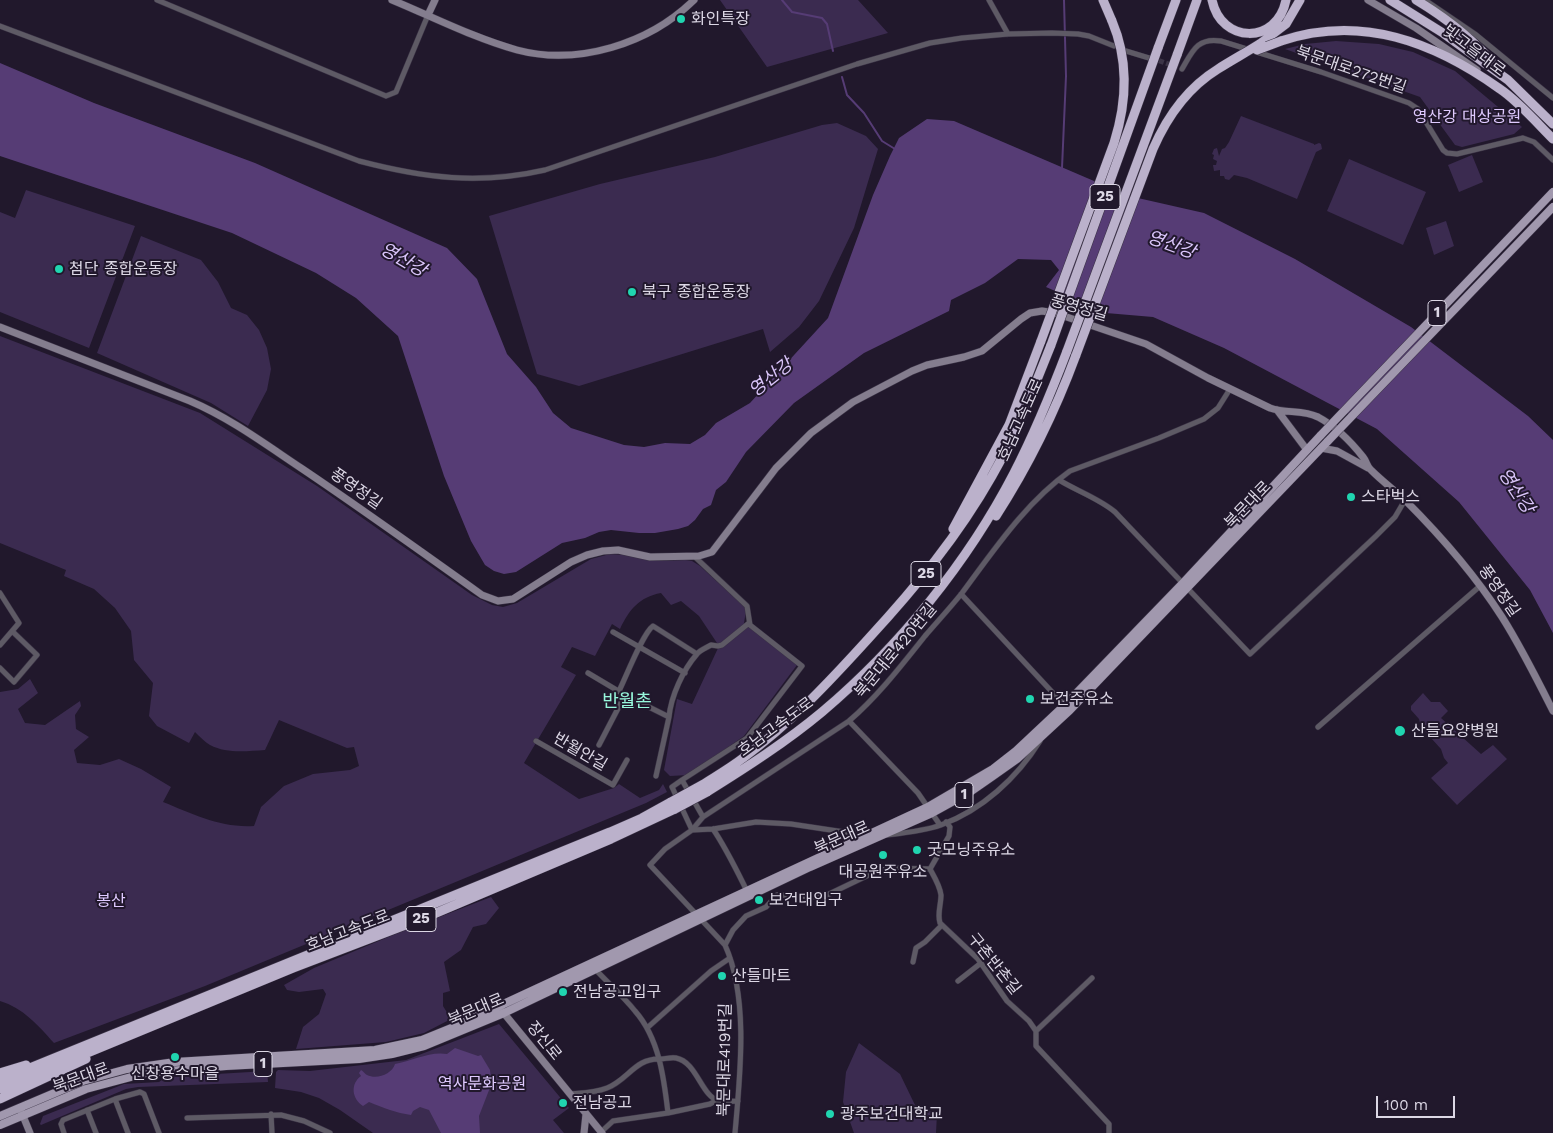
<!DOCTYPE html>
<html>
<head>
<meta charset="utf-8">
<style>
	body { margin:0 }
	#map { position:relative; width:1553px; height:1133px; overflow:hidden; background:#21182c; font-family:"Work Sans",sans-serif }
	canvas { display:block }
	.scale { position:absolute; left:1376px; top:1096px; width:79px; height:22px; box-sizing:border-box; border:2px solid #dcd7e5; border-top:0; padding-left:6px; font-size:15px; line-height:18px; white-space:nowrap; color:#dcd7e5; -webkit-text-stroke:4px #21182c; paint-order:stroke }
</style>
</head>
<body>
<div id="map">
<canvas width="1553" height="1133"></canvas>
<div class="scale">100 m</div>
</div>
<script>
const ctx = document.querySelector('canvas').getContext('2d');
ctx.lineJoin = 'round';
function fill(path, color) { ctx.fillStyle = color; ctx.fill(path, 'evenodd'); }
function strokePath(path, color, width, dash) { ctx.strokeStyle = color; ctx.lineWidth = width; ctx.lineCap = dash ? 'butt' : 'round'; ctx.setLineDash(dash || []); ctx.stroke(path); }
function write(font, color, halo, rows, align = 'center') {
  ctx.font = font + ' "Work Sans","Noto Sans KR",sans-serif'; ctx.lineWidth = 4; ctx.setLineDash([]); ctx.textBaseline = 'middle'; ctx.strokeStyle = halo; ctx.fillStyle = color; for (const [text, x, y, turn = 0] of rows) {
    ctx.save(); ctx.translate(x, y); ctx.rotate((+turn || 0) * Math.PI / 180); ctx.textAlign = isNaN(turn) ? turn : align; if (halo) ctx.strokeText(text, 0, 0); ctx.fillText(text, 0, 0); ctx.restore();
  }
}
fill(new Path2D(`
	M720,0H858L888,33L767,67Z
	M1336,41L1379,44L1413,52L1455,71L1522,127L1514,134L1462,147L1455,145L1420,97L1285,49L1305,44Z
	M1241,116L1314,144V145L1319,143L1321,144L1322,149L1316,152L1297,199L1247,178L1234,175L1229,180L1225,179L1224,176H1220V170L1214,171L1213,165H1216L1217,161L1213,159L1214,155L1212,154L1214,149L1217,148L1219,156L1222,149L1225,148L1229,142Z
	M837,123L866,136L878,149L854,228L819,301L799,327L770,352L763,329L579,386L537,374L489,216L600,184L715,157L822,125Z
	M1472,155L1483,182L1459,192L1448,165Z
	M1349,159L1426,192L1403,245L1327,211Z
	M26,190L135,226L89,348L0,312V212L15,218Z
	M1446,221L1454,246L1434,255L1426,228Z
	M141,236L201,260L218,282L231,308L247,315L259,330L267,348L271,369L267,390L248,426L211,403L97,353Z
	M0,336L200,413L317,486L472,595L492,605L503,607L517,603L591,559L610,554L624,555L653,561L685,560L692,561L700,566L744,606L746,611L744,623L797,665L744,736L689,775L670,776L664,770L677,699L692,704L719,646L699,616L681,601L671,605L661,593C639,597 629,610 620,629L612,624L595,656L572,647L561,667L576,675L524,763L579,799L614,788L619,784L640,798L659,790L663,784L667,792L646,803L205,986L54,1043C38,1025 23,1008 0,1001V692L18,689L30,679L38,693L18,709L25,723L45,725L80,701L81,706L75,715L76,729L89,737L74,750L77,763L100,765L119,759L141,769L171,787L163,802C193,814 220,828 254,826L261,807L284,786L313,774L350,770L359,766L354,747L347,748L279,720L265,750C247,751 227,754 210,745C205,742 200,737 195,732L189,743L157,726L149,716L153,683L134,660L131,631L115,608L94,589L64,576L66,570L0,543Z
	M1423,693L1431,702H1440L1448,711L1441,718L1481,754L1493,745L1507,759L1457,805L1431,778L1448,763L1444,758L1441,749L1421,727L1419,719L1411,710V706Z
	M491,897L499,908L486,924L473,927L461,950L444,962L450,991L443,993V1006L451,1019L424,1033L386,1042L296,1049L303,1027L319,1014L326,994L323,989L299,992L287,990L284,985L314,968L393,935Z
	M499,1024L569,1108L553,1120L564,1133H373L340,1110L319,1098L301,1092L275,1088L276,1072L278,1070L310,1071L406,1060Z
	M859,1043L900,1074L915,1105L937,1114L936,1133H854L843,1102L846,1072Z
	M267,1071L268,1082L138,1087L126,1089L41,1125L40,1124L43,1116L124,1084L159,1082L166,1077Z`), '#3b2b50');
fill(new Path2D(`
	M0,63L94,103L255,163L447,248L477,279L507,354L536,387L553,413L571,428L624,445L644,447L665,443L690,444L705,435L716,423L750,403L828,318L873,195L890,156L899,138L927,119L954,121L1129,196L1204,213L1295,259L1411,327L1528,416L1553,440V633L1530,590L1459,502L1377,429L1224,348L1153,317L1106,313L1046,287L1059,270L1051,260L1018,259L985,283L951,300L949,311L864,353L794,403L746,452L726,482L716,490L711,505L703,509L695,520L688,526L678,529L655,533H639L611,530L599,532L585,538L562,543L516,572L504,574L494,571L485,565L471,541L444,476L398,336L356,298L316,273L232,233L0,156Z
	M455,1048L478,1056L481,1055L490,1070L491,1079V1085L479,1116L480,1133H441L429,1110L420,1107L413,1111L411,1115C396,1113 384,1108 369,1102L363,1106C352,1099 350,1084 361,1076L359,1073L361,1070C363,1071 365,1074 367,1075C377,1080 392,1074 395,1064C412,1061 430,1051 447,1054Z`), '#563c75');
strokePath(new Path2D(`
	M782,0L792,12L822,18L827,24L833,51
	M842,77L847,95L864,113L882,141L895,149
	M1062,168L1066,76L1064,0`), '#563c75', 2);
strokePath(new Path2D(`
	M1152,58L1182,69`), '#3d3548', 5, [5, 2.5]);
const street = new Path2D(`
	M157,0L386,96L396,92L428,15
	M989,0L1008,34
	M1425,0L1475,34L1553,98
	M0,26L359,161C424,178 479,185 545,170L857,64L930,43L962,38L1008,34L1052,33L1078,34L1089,36L1114,46
	M1126,51L1149,58
	M1182,69C1192,52 1197,37 1221,41L1321,72L1409,103L1418,109L1443,150L1447,153L1457,154L1523,138L1534,142L1553,160
	M1059,480C1077,491 1100,499 1115,512L1250,654L1376,536L1395,517L1405,500
	M0,593L19,623L0,645
	M961,594L1066,707
	M613,632L685,673
	M0,668L14,682L37,655L12,631
	M588,673L625,695L669,717L656,776
	M619,691C626,677 643,633 653,626L697,654
	M669,717C671,696 683,670 697,654C700,650 706,648 711,645L718,646L722,645L749,623
	M849,721L918,793L940,825
	M1318,727L1480,586
	M536,741L613,785L627,760
	M599,745L625,695
	M682,780L747,738L802,666L750,625L747,606L694,556
	M703,817L682,780L672,787L692,830L713,829L756,822L791,824L844,832L868,833
	M946,822L950,827L949,836L930,869C935,878 940,886 941,895C941,905 937,914 940,923L978,959L1007,1001L1029,1021L1036,1031V1046L1109,1124V1133
	M713,829C726,848 737,871 747,891
	M887,835C904,833 924,831 941,825C982,810 1017,778 1040,741
	M725,945L733,930L746,916L766,907L777,895L817,897L827,895L877,871L891,868L930,869
	M913,962L916,948L925,942L942,925
	M595,969C608,983 623,996 635,1011C659,1038 664,1078 668,1113L710,1104L717,1100
	M958,981L981,963
	M647,1028L711,971L730,958
	M1036,1031L1092,978
	M569,1094C582,1093 595,1093 607,1088C628,1080 635,1058 660,1059C665,1059 671,1057 676,1058C697,1062 701,1096 719,1101C725,1102 732,1101 738,1101
	M115,1099L128,1133
	M87,1110L96,1133
	M271,1114L272,1133
	M187,1118L281,1115L304,1121L330,1133
	M601,1132L613,1121L668,1113
	M64,1133L61,1124L63,1120L115,1099L140,1092L144,1094L159,1133
	M735,1133C740,1076 749,998 725,945L650,865L665,849L692,830L703,817L849,721C878,696 901,666 925,636C937,622 950,608 962,593C994,550 1026,502 1070,471L1159,438L1204,419L1218,408L1230,389`);
const secondary = new Path2D(`
	M392,0C433,17 474,38 517,50C578,66 649,44 694,0
	M1368,0L1416,28L1477,70
	M428,15L435,0
	M0,327L190,401C230,418 265,444 301,468C362,509 422,552 482,595L498,601L513,599L571,562L587,555L603,551L618,550L650,557L699,556L712,552L776,468L811,433L853,402L912,371L927,365L964,357L982,351L1021,319L1030,313L1042,311L1055,313L1146,344L1208,378L1270,408C1286,414 1302,409 1318,417C1335,426 1352,443 1363,457C1367,462 1367,467 1371,470C1382,481 1394,490 1405,500C1441,536 1475,575 1502,617C1521,647 1537,679 1553,711
	M1277,410L1307,450
	M1321,448L1337,451L1368,468
	M498,1006L602,1133
	M21,1111L30,1133
	M584,1133L586,1114`);
const primary = new Path2D(`
	M0,1116L83,1081L127,1069L175,1062L375,1050L422,1040L454,1027L928,807L993,769L1016,751L1065,705L1183,583L1321,435
	M0,1125L86,1089L146,1073L226,1066L359,1059L392,1054L424,1046L504,1013L810,867L932,813L970,792L993,776L1017,759L1070,710L1328,441`);
const highway = new Path2D(`
	M1103,0L1112,21
	M1212,0C1221,44 1277,45 1286,0
	M1390,0L1443,33L1508,80L1553,124
	M1416,0C1446,18 1472,38 1495,65
	M1281,41C1361,14 1434,42 1500,89C1518,101 1537,123 1553,139
	M1261,43L1286,24L1300,0
	M1158,48L1176,0
	M1177,55L1197,0
	M996,516C1029,465 1055,412 1076,355
	M953,529L1009,425L1041,341
	M702,785C716,776 730,768 743,758C790,724 830,681 869,638C915,588 958,536 992,476C1016,434 1033,390 1051,345
	M707,792C747,767 786,742 822,712C899,647 968,562 1014,473C1034,434 1051,393 1067,351
	M0,1073L26,1065
	M0,1080L610,832L642,818L671,802
	M0,1089L293,968L429,916L611,839L675,809
	M0,1099L86,1059`);
strokePath(street, '#3b3346', 6);
strokePath(secondary, '#3b3346', 8);
strokePath(primary, '#3b3346', 9);
strokePath(highway, '#3b3346', 10);
strokePath(street, '#5e5a65', 5);
strokePath(secondary, '#847d8e', 7);
strokePath(primary, '#a198ae', 8);
strokePath(highway, '#bbb1cb', 9);
const primaryBridge = new Path2D(`
	M1321,435L1553,192
	M1328,441L1553,207`);
const highwayBridge = new Path2D(`
	M1257,50L1281,41
	M1041,341L1114,143C1127,102 1129,61 1112,21
	M1051,345L1158,48
	M1067,351L1177,55
	M1076,355L1153,149C1167,117 1187,88 1218,69C1232,60 1247,52 1261,43
	M671,802L702,785
	M675,809L707,792`);
strokePath(primaryBridge, '#3b3346', 9, []);
strokePath(highwayBridge, '#3b3346', 10, []);
strokePath(primaryBridge, '#a198ae', 8);
strokePath(highwayBridge, '#bbb1cb', 9);
for (const [x, y, r, color] of [
	[681,19,5,"#20d5b0"],
	[59,269,5,"#20d5b0"],
	[632,292,5,"#20d5b0"],
	[1351,497,5,"#20d5b0"],
	[1030,699,5,"#20d5b0"],
	[1400,731,6,"#20d5b0"],
	[917,850,5,"#20d5b0"],
	[883,855,5,"#20d5b0"],
	[759,900,5,"#20d5b0"],
	[722,976,5,"#20d5b0"],
	[563,992,5,"#20d5b0"],
	[175,1057,5,"#20d5b0"],
	[563,1103,5,"#20d5b0"],
	[830,1114,5,"#20d5b0"]
]) { const dot = new Path2D(); dot.arc(x, y, r, 0, 2 * Math.PI); ctx.fillStyle = color; ctx.fill(dot); strokePath(dot, '#21182c', 2); }
for (const [x, y, w] of [
	[1105,197,30],
	[1437,313,18],
	[926,574,30],
	[964,795,18],
	[421,919,30],
	[263,1064,18]
]) { const box = new Path2D(); box.roundRect(x - w / 2, y - 12.5, w, 25, 4); ctx.fillStyle = '#21182c'; ctx.fill(box); strokePath(box, '#dcd7e5', 1); }
write('bold 15px', '#dcd7e5', null, [
	["25",1105,197],
	["1",1437,313],
	["25",926,574],
	["1",964,795],
	["25",421,919],
	["1",263,1064]
]);
write('16px', '#dcd7e5', '#21182c', [
	["화인특장",691,19],
	["첨단 종합운동장",69,269],
	["북구 종합운동장",642,292],
	["스타벅스",1361,497],
	["보건주유소",1040,699],
	["산들요양병원",1411,731],
	["굿모닝주유소",927,850],
	["대공원주유소",883,872,"center"],
	["보건대입구",769,900],
	["산들마트",732,976],
	["전남공고입구",573,992],
	["신창용수마을",175,1074,"center"],
	["전남공고",573,1103],
	["광주보건대학교",840,1114]
], 'left');
write('16px', '#dcd7e5', '#21182c', [
	["빛고을대로",1474,51,37],
	["북문대로272번길",1351,70,19],
	["풍영정길",1079,308,16],
	["호남고속도로",1021,420,-66],
	["풍영정길",356,489,35],
	["북문대로",1248,505,-46],
	["풍영정길",1499,591,55],
	["북문대로420번길",896,651,-50],
	["호남고속도로",776,727,-36],
	["반월안길",580,752,30],
	["북문대로",842,838,-24],
	["호남고속도로",348,931,-21],
	["구촌반촌길",994,964,51],
	["북문대로",476,1010,-23],
	["장신로",544,1041,51],
	["북문대로419번길",725,1060,-89],
	["북문대로",81,1078,-20]
]);
write('16px', '#dfcaff', '#21182c', [
	["영산강 대상공원",1467,117],
	["봉산",111,901],
	["역사문화공원",482,1084]
]);
write('italic 18px', '#dac5fa', '#21182c', [
	["영산강",1171,245,20],
	["영산강",403,260,30],
	["영산강",771,378,-38],
	["영산강",1516,491,57]
]);
write('18px', '#97f8dc', '#21182c', [
	["반월촌",627,702]
]);
</script>
</body>
</html>
